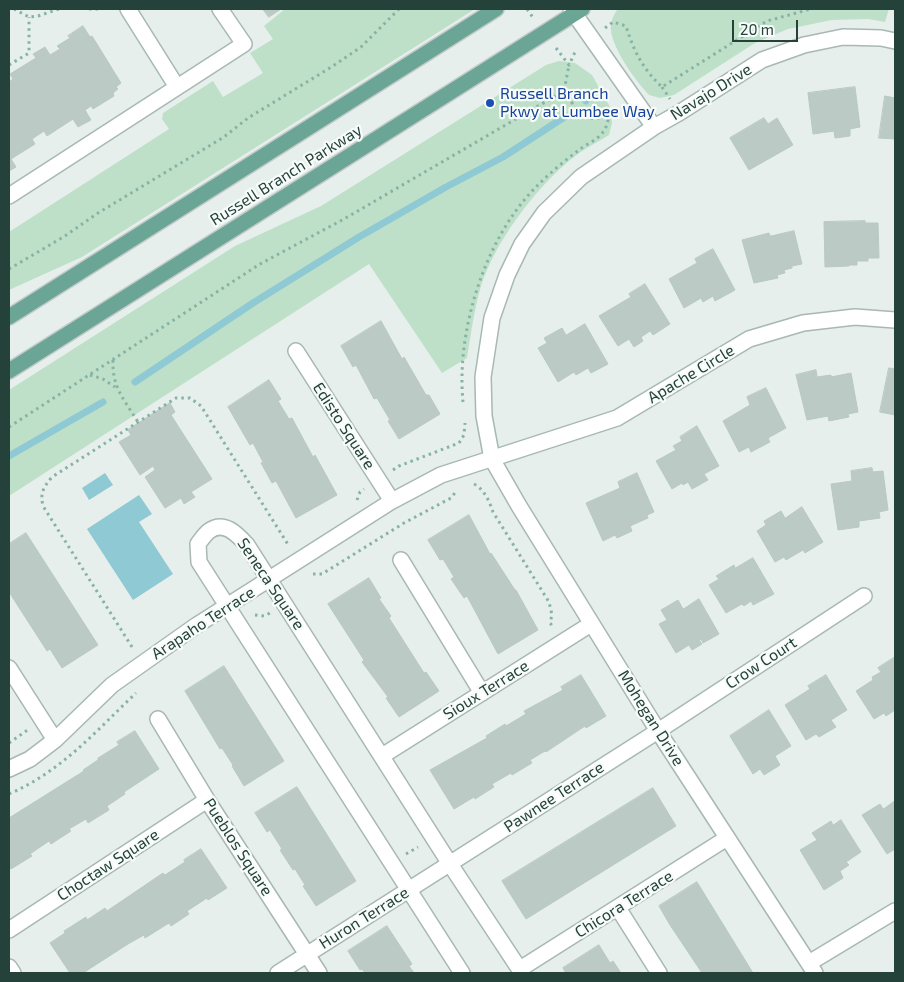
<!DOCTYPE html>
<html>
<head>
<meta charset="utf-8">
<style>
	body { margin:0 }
	#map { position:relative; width:904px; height:982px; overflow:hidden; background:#e6efeb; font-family:"Exo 2",sans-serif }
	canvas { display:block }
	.frame { position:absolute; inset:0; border:10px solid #24423a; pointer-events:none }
	.scale { position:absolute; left:732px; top:20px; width:66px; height:22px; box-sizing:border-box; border:2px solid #24423a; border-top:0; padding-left:6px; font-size:15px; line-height:18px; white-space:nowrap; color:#24423a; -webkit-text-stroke:4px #f7fbf9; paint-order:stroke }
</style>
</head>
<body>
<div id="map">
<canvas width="904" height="982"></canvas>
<div class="frame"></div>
<div class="scale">20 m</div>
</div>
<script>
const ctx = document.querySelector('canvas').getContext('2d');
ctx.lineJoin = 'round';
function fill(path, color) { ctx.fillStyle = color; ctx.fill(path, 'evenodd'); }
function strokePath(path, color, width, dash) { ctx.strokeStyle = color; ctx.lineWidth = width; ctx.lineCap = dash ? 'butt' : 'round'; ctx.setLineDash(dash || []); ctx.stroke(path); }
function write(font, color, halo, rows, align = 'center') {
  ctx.font = font + ' "Exo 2",sans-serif'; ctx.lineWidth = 4.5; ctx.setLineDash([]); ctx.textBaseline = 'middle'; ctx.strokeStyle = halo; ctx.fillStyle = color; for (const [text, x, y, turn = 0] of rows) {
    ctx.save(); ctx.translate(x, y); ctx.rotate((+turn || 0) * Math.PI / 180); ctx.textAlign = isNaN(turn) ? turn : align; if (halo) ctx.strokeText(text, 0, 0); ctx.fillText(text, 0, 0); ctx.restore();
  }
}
fill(new Path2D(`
	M285,9H475L82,257L9,290V232L169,129L162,119L163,113L213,81L223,97L263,73L250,53L273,39L264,26Z
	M618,9H889L885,22L868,19L832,20L788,29L755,43L674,95L660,98L649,95C635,80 614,51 611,31C610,23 613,15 618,9Z
	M559,61L575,63L592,75L610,107L612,123L609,135C596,143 582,150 570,160C535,189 495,242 481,286C474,310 471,334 467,358L442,373L369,264L9,496V390L235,246L321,206L546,65Z`), '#bfe0c8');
fill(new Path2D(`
	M105,473L113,485L89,500L82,488Z
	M139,495L152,514L139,522L173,574L133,600L87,529Z`), '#8ec9d4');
strokePath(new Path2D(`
	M586,101L592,93
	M135,382L253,303L359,237L446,187L503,157L566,116
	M9,456L103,402`), '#8ec9d4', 7);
const building = new Path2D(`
	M263,9H281L269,17Z
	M83,26L90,37L92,36L121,83L116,87L118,89L113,93L114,96L93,109L91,106L85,110L91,120L78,127L73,119L47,136L44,131L32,139L35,144L11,159L16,167L9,171V82L13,79L10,74L36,58L33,54L45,47L50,55L60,49L57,46L70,38L68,36Z
	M855,87L860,127L850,129V136L835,138L834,131L813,134L808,93Z
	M885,96L895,98V139L879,138Z
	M764,118L768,124L777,118L793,145L749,170L730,138Z
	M865,221V223H878L879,258H868V261H857V265H849V266L825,267L824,222Z
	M794,231L802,264L792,266V268L784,270L785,273L777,275L778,278L754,283L742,240L769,233L770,236Z
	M713,249L735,290L715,301L713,296L703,302L701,298L684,308L669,279L697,263L695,259Z
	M645,284L670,324L653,335L650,331L641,337L643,341L634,347L629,339L618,346L599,316L631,297L629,294Z
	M381,321L402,359L404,357L426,395H429L440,414L399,439L388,421L390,420L377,398L374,399L356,365L353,367L341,346Z
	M585,324L608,364L591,373L588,368L576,375L574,372L558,382L538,348L547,343L544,338L562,328L566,335Z
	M889,368L895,369V415L880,412Z
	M816,370L817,377L831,375V377L851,373L858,412L848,414L849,417L829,421L828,416L807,420L796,375Z
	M269,380L281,399L278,401L289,419L292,418L313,457L315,455L337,495L296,518L276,481L272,483L261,463L263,462L253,443L250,445L228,407Z
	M766,388L786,428L768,438L770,442L751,452L749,447L739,452L723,421L750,405L747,397Z
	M170,403L175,412L171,415L212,479L191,492L195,497L184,504L181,498L165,508L145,477L155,470L153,466L140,475L119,442L131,435L128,430Z
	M697,426L719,466L704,474L708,480L692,489L688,482L683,485L682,483L672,489L656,461L676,450L673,446L682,441L680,437Z
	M872,468L873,472L883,471L888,510L879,512L880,518L859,521V527L838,530L831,484L852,481L851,471Z
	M637,473L654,512L647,515L648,518L630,526L632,531L617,538L615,535L603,541L586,503L620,488L618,482Z
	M802,507L823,542L805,553L803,550L786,560L784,557L775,562L757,531L766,525L764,521L781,511L785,518Z
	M469,515L490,554L491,553L515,590H516L538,630L498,654L467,596L464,598L451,579L454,577L443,559L440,560L428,540Z
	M26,533L98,645L62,668L50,649L47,651L9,592V544Z
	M753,558L774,594L753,605L751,601L744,606L742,604L726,613L709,585L719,579L716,576L734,565L735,568Z
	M369,578L381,598L379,599L391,616L389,618L424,673L426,672L439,691L399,717L386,698L388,697L362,662L364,660L328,604Z
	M699,599L719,634L703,643L701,639L699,640L702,644L692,650L689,645L676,653L659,624L667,620L661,610L678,600L683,609Z
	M895,657V710L886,716L884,713L874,719L856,691L873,680L872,677L881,672L878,668Z
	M224,666L284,761L244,786L232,766L233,765L222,748L220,749L185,691Z
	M581,675L606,716L586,728L585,726L546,752L545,751L530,760L532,763L512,775L511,773L492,784L494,787L475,799L474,797L454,809L430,770L487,738L486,736L505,724L506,726L526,714L524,711L563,690L561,687Z
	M826,675L847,710L831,720L836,727L819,737L816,734L806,740L785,705L810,689L808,686Z
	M769,710L791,746L775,756L780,765L764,775L760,769L753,774L730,736Z
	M135,731L159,769L124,792L125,794L107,806L109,810L88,823L86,819L69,829L71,831L51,844L49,841L30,854L32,856L11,869L9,866V818L84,771L83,770L98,760V758L119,745L117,742Z
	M297,787L356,881L316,906L303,886L305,885L295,869L293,870L280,850L282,849L270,830L267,832L255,813Z
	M653,788L676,826L526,919L502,881Z
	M895,801V849L887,854L862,815L880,804L883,809Z
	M841,820L861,852L846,862L849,865L840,871L843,878L824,890L800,850L817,840L812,833L831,821L833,825Z
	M201,849L227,888L208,900L207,898L187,911L189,914L171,926L169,923L145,938L144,935L128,944L83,973H70L50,943L65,933L64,931L86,917L87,920L105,908L107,911L163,873L165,875L185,862L184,860Z
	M697,882L753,973H702L670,925L659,906Z
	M387,926L412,964L409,966L414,973H365L362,969L360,970L348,951Z
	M599,945L610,963L613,961L621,973H566L563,968Z`);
fill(building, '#bbcac4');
strokePath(building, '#b8c9c2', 1);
const minor = new Path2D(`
	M128,9L177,87
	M571,9L654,127
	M9,196L244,44L220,9
	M296,351L392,501
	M401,560L482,693
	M9,668L55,740
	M158,719L207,800L319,973
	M382,756L591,624
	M9,769L30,759L55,740L112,685L197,625L392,501L441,475L617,418L749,339L803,323L855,317L895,320
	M618,908L659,973
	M9,930L207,800
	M809,963L895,911
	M9,967L13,973
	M520,969L727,838
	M278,973L658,731L864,596
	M462,973L199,562L198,544C201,540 205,534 209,531C224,520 237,534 247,545L450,864L522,973
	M815,973L658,731L519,506L492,459L484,416L483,377L492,318L507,275L522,244L544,213L581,177L654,127L679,113L762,60L804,45L843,37L881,38L895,41`);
const major = new Path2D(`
	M9,317L496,9
	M9,371L582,9`);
strokePath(minor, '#a8b8b2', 18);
strokePath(major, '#c2cac8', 18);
strokePath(new Path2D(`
	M14,9L29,17L38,16L59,9
	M89,9H102
	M527,9L534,19
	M605,28L613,22L626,26C634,52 643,69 662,87L767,21L811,9
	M556,48L569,65L576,50
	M9,65L29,53V17
	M662,87L670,99
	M564,91C583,120 587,127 620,108
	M9,269L65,236L98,213L224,137L248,118L333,66L361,47L399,9
	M113,360C112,388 124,399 138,422
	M90,375L103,379L115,387
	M463,402C456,331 485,238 536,187C549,174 564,161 579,150C586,144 598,140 603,132C607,127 608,121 609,114
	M9,427L260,264L344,219L564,91L569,65
	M393,470L399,466L459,443L464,435L465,423
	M474,484C485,490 489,501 493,512L549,602L552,615L550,623L554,628
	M357,500L360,492L364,489
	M313,574H322L404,523L451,498L457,490
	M255,615L264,616L270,613
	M132,647L43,506C40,493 43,488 52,477L176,398H190L201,406L289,546
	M9,743L29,729
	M9,794C62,771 96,731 136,693
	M406,854L418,847`), '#86b3a5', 3, [2.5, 4]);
strokePath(minor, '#fff', 15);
strokePath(major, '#6aa596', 15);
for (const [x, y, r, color] of [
	[490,103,5,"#1a4fb4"]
]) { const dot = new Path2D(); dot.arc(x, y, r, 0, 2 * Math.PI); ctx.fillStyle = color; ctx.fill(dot); strokePath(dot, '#f7fbf9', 2); }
write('16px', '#24423a', '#f7fbf9', [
	["Navajo Drive",711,92,-32],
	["Russell Branch Parkway",286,175,-32],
	["Apache Circle",691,374,-31],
	["Edisto Square",344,426,57],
	["Seneca Square",271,584,56],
	["Arapaho Terrace",203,623,-33],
	["Crow Court",761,663,-33],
	["Sioux Terrace",486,690,-32],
	["Mohegan Drive",651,718,58],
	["Pawnee Terrace",554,797,-33],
	["Pueblos Square",238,847,57],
	["Choctaw Square",108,865,-33],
	["Chicora Terrace",624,904,-32],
	["Huron Terrace",364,918,-32]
]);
write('16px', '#164399', '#f7fbf9', [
	["Russell Branch",500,94],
	["Pkwy at Lumbee Way",500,112]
], 'left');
</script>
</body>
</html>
